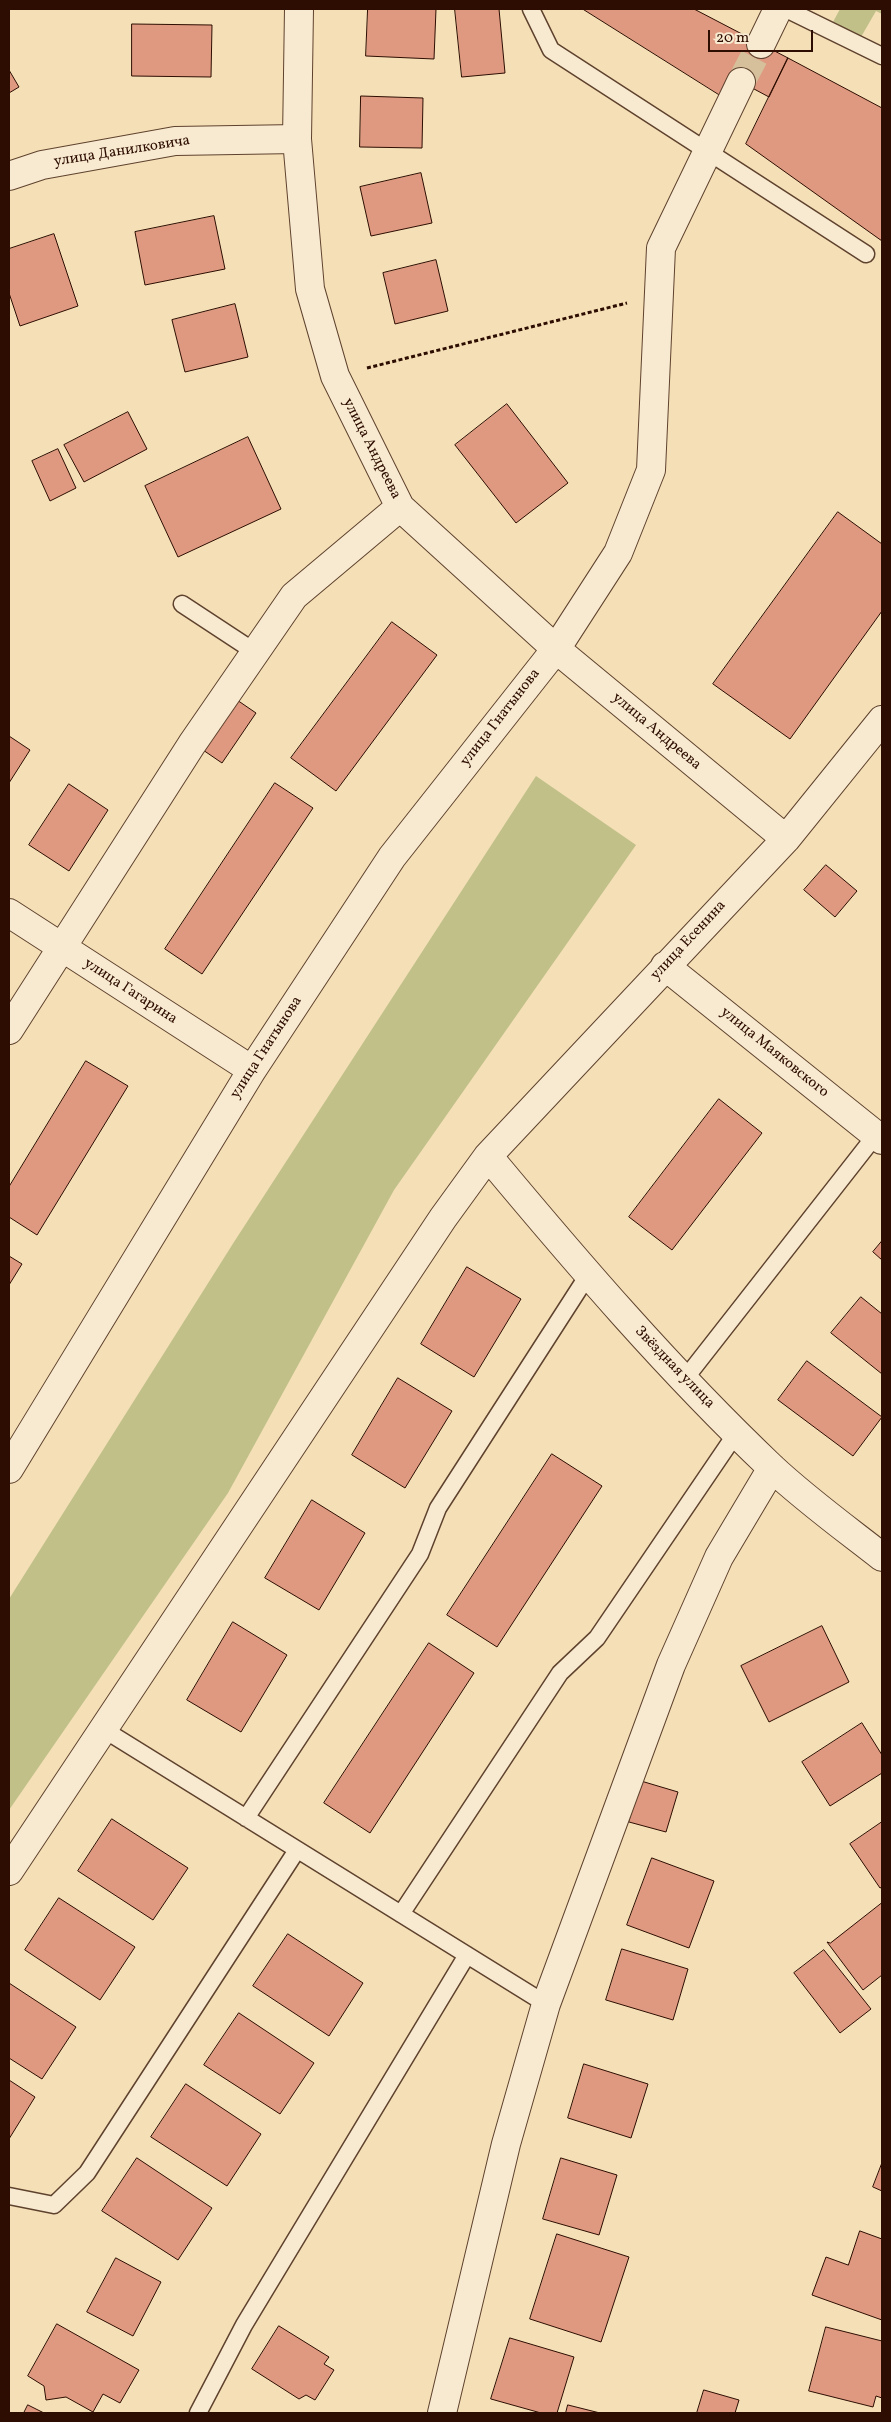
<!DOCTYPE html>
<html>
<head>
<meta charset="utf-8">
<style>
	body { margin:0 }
	#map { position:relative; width:891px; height:2422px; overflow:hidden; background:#f4dfb6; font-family:Vollkorn,serif }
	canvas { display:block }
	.frame { position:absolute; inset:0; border:10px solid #2d0d01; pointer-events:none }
	.scale { position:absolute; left:708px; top:30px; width:105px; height:22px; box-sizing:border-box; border:2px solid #2d0d01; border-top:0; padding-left:6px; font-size:15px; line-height:18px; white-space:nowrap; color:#2d0d01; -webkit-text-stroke:4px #f8ead0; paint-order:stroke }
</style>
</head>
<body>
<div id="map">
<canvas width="891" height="2422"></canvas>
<div class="frame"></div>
<div class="scale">20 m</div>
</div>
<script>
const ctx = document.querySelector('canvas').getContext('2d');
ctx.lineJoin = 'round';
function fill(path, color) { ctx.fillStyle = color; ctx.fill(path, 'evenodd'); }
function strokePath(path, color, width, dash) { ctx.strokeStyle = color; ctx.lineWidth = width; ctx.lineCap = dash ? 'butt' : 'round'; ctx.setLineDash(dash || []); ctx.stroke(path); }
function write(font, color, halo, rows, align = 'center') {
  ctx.font = font + ' Vollkorn,serif'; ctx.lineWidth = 4; ctx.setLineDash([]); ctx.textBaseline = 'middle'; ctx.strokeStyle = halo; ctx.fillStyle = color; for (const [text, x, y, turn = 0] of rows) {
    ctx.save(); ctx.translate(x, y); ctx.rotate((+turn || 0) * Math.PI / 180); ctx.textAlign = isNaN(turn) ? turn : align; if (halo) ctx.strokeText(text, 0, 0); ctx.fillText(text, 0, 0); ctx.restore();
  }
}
fill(new Path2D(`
	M840,9H882V14L876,11L861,37L833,22Z
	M536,776L636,845L394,1190L228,1493L9,1810V1599L234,1242Z`), '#c1c089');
const building = new Path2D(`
	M368,9H436L434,59L366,56Z
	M455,9H499L505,73L462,77Z
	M583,9H694L788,58L769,97L741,82L720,95Z
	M132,24L212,25L211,77L132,76Z
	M788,58L882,108V241L746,144Z
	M9,70L19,87L9,93Z
	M361,96L423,98L422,148L360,147Z
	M421,173L432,223L371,236L360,187Z
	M214,216L225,269L145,285L135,232Z
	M54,234L78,306L20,326L9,293V249Z
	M436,260L448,311L395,324L383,273Z
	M235,304L248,357L185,372L172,320Z
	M507,404L568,483L516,523L455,445Z
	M128,412L147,449L84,482L64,445Z
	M248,437L281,509L178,557L145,486Z
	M58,449L76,488L50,501L32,461Z
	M838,512L882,544V611L790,739L713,684Z
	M392,622L437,655L336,791L291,758Z
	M237,700L256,713L222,763L203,750Z
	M9,736L30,750L9,783Z
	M275,783L313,808L202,974L165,949Z
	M69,784L108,810L69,871L29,845Z
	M826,865L857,891L835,917L804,890Z
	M86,1061L128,1086L37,1235L9,1217V1187Z
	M719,1099L762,1133L672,1250L629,1217Z
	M882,1241V1260L873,1252Z
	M9,1256L22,1264L9,1285Z
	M467,1267L521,1299L474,1377L421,1344Z
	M861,1297L882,1314V1374L831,1333Z
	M807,1361L882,1417L853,1456L778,1400Z
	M398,1378L452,1411L405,1488L352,1455Z
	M552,1454L602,1486L497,1647L447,1615Z
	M312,1500L365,1533L319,1610L265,1578Z
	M233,1622L287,1655L241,1732L187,1700Z
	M822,1626L849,1682L769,1722L741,1666Z
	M429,1643L474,1673L370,1833L324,1803Z
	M862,1723L882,1755V1773L830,1806L802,1762Z
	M641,1781L678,1792L666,1832L629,1822Z
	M112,1819L188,1868L153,1920L78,1871Z
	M882,1822V1887L880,1888L850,1844Z
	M652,1858L714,1881L689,1948L627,1925Z
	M59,1898L135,1947L100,2000L25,1950Z
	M882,1903V1975L863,1990L827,1942L830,1943Z
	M288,1934L363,1983L329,2036L253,1986Z
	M622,1949L688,1969L673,2020L606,2000Z
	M824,1950L871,2009L840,2033L794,1973Z
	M9,1983L76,2027L42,2079L9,2058Z
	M239,2013L314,2063L280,2114L204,2065Z
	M584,2064L648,2084L631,2138L568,2118Z
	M9,2080L35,2097L9,2139Z
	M186,2084L261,2134L227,2186L151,2137Z
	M137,2158L212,2208L178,2260L102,2211Z
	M561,2158L617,2175L599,2235L543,2219Z
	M882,2163V2191L873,2187Z
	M860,2231L882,2239V2320L812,2295L826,2257L848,2265Z
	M557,2234L629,2257L601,2342L530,2319Z
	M116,2258L161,2282L133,2336L87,2312Z
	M57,2324L139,2370L120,2403L103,2394L93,2412L66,2397L46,2400L44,2386L28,2376Z
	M279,2326L329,2357L324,2364L334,2370L315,2400L306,2395L299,2399L252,2369Z
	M826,2327L882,2341V2398L876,2396L873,2407L809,2391Z
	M510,2338L574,2357L557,2413H541L491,2399Z
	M704,2390L739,2400L735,2413H697Z
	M28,2405L44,2413H24Z
	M568,2405L600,2413H566Z`);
fill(building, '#de9980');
strokePath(building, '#2d0d01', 1);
strokePath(new Path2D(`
	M741,82L761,44`), '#d6c09b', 28, [28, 14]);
const service = new Path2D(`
	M531,9L551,50L866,254
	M786,9L882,56
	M182,604L255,652
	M684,1380L875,1136
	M103,1729L546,2004
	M246,1818L420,1554L438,1508L588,1275
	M401,1914L560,1673L597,1638L737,1432
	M9,2196L54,2205L87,2173L297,1850
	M198,2413L244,2325L467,1955`);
const minor = new Path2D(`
	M299,9L297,139L310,289L335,376L400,507L556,649L786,839
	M761,44L778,9
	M9,176L42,165L175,141L297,139
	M9,913L252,1070
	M665,966L882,1140
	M9,1030L192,744L294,596L400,507
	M488,1156C578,1264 669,1370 771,1467C805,1499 845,1528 882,1557
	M9,1469L252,1070L392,857L556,649L618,553L651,470L661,248L741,82
	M9,1871L443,1218L488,1156L786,839L882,720
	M442,2413L506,2144L546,2004L671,1665L719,1557L772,1468`);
strokePath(service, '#5f422e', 19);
strokePath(minor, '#5f422e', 30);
strokePath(new Path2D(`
	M367,368L627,303`), '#2d0d01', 3, [4, 2.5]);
strokePath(service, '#f8ead0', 16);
strokePath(minor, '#f8ead0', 28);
write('15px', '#2d0d01', '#f8ead0', [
	["улица Данилковича",122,152,-9],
	["улица Андреева",371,449,63],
	["улица Гнатынова",501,718,-52],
	["улица Андреева",656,732,40],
	["улица Есенина",689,941,-47],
	["улица Гагарина",130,992,33],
	["улица Гнатынова",267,1048,-57],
	["улица Маяковского",774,1053,39],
	["Звёздная улица",674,1368,46]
]);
</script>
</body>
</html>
